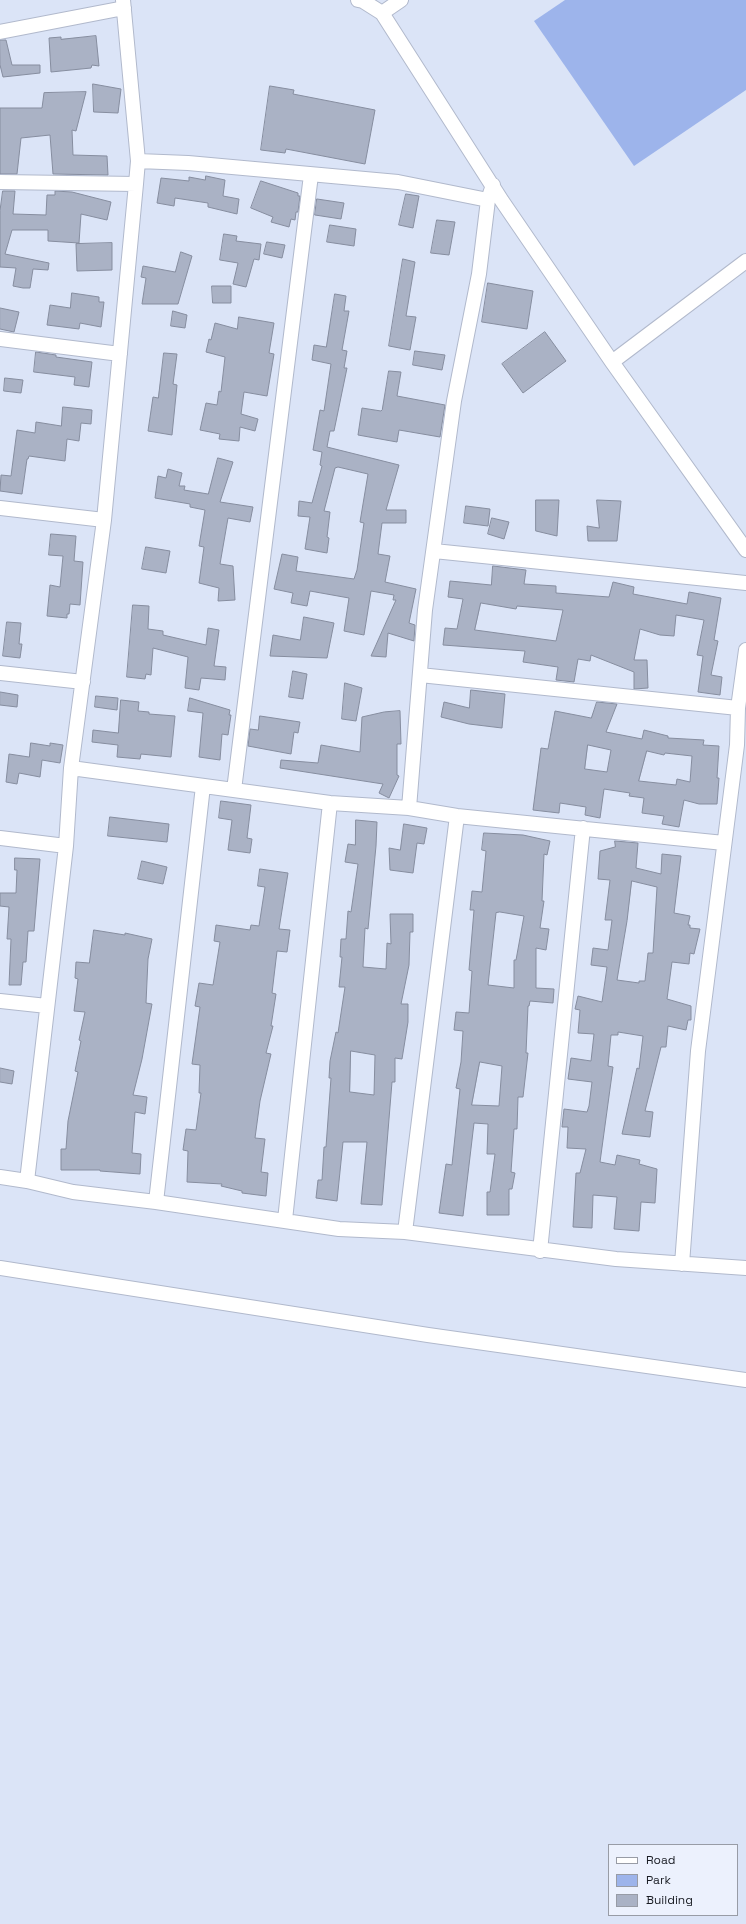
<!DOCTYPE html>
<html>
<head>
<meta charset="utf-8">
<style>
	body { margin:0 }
	#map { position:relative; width:746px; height:1924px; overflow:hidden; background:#dbe4f7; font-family:"Space Grotesk",sans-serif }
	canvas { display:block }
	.legend { position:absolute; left:608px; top:1844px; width:130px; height:72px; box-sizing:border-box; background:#ecf1fd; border:1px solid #989ca6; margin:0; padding:5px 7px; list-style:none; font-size:12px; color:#1a1d24 }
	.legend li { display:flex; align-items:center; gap:8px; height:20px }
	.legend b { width:20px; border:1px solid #989ca6 }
</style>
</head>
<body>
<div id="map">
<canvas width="746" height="1924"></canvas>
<ul class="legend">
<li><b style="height:5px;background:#fff"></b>Road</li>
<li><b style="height:11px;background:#9db4eb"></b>Park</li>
<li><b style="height:11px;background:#aab2c5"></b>Building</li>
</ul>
</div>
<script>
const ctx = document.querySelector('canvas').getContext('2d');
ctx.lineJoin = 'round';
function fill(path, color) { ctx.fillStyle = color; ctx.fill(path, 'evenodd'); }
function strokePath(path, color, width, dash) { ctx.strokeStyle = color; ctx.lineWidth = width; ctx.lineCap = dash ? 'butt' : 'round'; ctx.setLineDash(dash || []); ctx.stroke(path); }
fill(new Path2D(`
	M565,0H746V90L634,166L534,21Z`), '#9db4eb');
const building = new Path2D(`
	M96,36L99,66L92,65L91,68L51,72L49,38L61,37V39Z
	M0,40H6L12,65H40V73L3,77L0,65Z
	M93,84L121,89L118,113L94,112Z
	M270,86L294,90L293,94L375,110L365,164L286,149L285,153L261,150Z
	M86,92L76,131L72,130L73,155L107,156L108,175L53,174L50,135L21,138L17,174H0V108H42L44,93Z
	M206,176L225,180L223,196L239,199L237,214L208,207V203L175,198L174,206L157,203L161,178L189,181V177L205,180Z
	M261,181L298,193V196H300L298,212H296L295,220L291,219L289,227L271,222L273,217L251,208Z
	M3,191H15L13,214L46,215L47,195H55V191L72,192L111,202L107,220L81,214L79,243L48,241V230H12L5,254L49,263L48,270L33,269L30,288H23L13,286L16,268L0,267V211Z
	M406,194L419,196L413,228L399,225Z
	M317,199L344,203L341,219L315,215Z
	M437,220L455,222L449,255L431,253Z
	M330,225L356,229L354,246L327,242Z
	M224,234L237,236L236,241L261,244L259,260L254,259L246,287L233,284L238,263L220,260Z
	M267,242L285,245L282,258L264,254Z
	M112,243V270L77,271L76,244Z
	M181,252L192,256L178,304H142L146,278L141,277L143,266L175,272Z
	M403,259L415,262L406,316L416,317L410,350L389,346Z
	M488,283L533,291L527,329L482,322Z
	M212,286H231V303H213Z
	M72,293L99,297V302H104L101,327L80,323L79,329L47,325L50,305L70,308Z
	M335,294L346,296L344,311H349L342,350L347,351L344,368H347L334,431H330L327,447L399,465L386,510H406V523H382L378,554L390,556L385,582L416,589L409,623L415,625L414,641L388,633L386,657L371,656L396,600H393L394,595L371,591L364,635L344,631L349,598L310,591L307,606L291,603L293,593L274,589L282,554L298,557L296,571L354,579L357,570L364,523L360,522L368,474L338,467L335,468L324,511L330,512L327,537L329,538L327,553L305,549L310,517L298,516L299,501L312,503L322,466L320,465L322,452L313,450L320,410L324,411L331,364L312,360L314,345L326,347Z
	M0,308L19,312L14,332L0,329Z
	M173,311L187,315L185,328L171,326Z
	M239,317L274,323L269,353L274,354L267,396L244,392L241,414L258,419L255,431L240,427L239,441L219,439L220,434L200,430L206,403L217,405L219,391L221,392L225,357L206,352L209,339L211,340L215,323L237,329Z
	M545,332L566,361L523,393L502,364Z
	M415,351L445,355L442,370L413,365Z
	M36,352L56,355V357L92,362L89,387L74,385L75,377L34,372Z
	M164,353L177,354L173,384L177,385L172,435L148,431L153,397L158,398Z
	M389,371L401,372L397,396L445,405L440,437L399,430L397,442L358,435L362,408L381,411L382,410Z
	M5,378L23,380L21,393L4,391Z
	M63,407L92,410L91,424L81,423L79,441L67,439L65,461L29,456L28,459H27L22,494L0,491L1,475L11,476L17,430L35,433L36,422L61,426Z
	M218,458L233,462L220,502L253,507L250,522L228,518L220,564L233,566L235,600L218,601L219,588L199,583L204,547L199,546L205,510L190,507V504L155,498L158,476L166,478L168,469L182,473L179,486H185L184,490L208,494Z
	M536,500H559L557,536L536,531Z
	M597,500L621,501L617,541H588L587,526L599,528Z
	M466,506L490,509L488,526L464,523Z
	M492,518L509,522L504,539L488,534Z
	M51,534L76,536L74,561L83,562L80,605L70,604L69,614H67V618L47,616L50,585L60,587L63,556L49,555Z
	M146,547L170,551L166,573L142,569Z
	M493,566L526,570L524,584L556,586V593L609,597L613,582L634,587L633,594L687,604L689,592L721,598L714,640L718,641L711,675L722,677L720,695L698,692L703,656L697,655L704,620L676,615L674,636L660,635L640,629L634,660H647L648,688L634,689V672L591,655L590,661L578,659L574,682L556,680L558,667L523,662L525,651L443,645L445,628L457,629L463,599L448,597L450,581L491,585ZM481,603L516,609L517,606L563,610L556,641L475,630Z
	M133,605L149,606L148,629L163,631V635L206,645L208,628L219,630L214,666L226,667L225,680L201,678L199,690L185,688L188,657L153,648L151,675L146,674L145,679L127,677Z
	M304,617L334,623L327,658L270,656L273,635L300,640Z
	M7,622L21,623L19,644H22L20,658L3,656Z
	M293,671L307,674L303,699L289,697Z
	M345,683L362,688L356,721L342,719Z
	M471,690L505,694L502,728L469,724L441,717L444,702L469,708Z
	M0,692L18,695L17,707L0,705Z
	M96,696L118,698L117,710L95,707Z
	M190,698L230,710L229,715H231L228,735L222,734L220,760L199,757L203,713L188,711Z
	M121,700L139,702L138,711L149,712V714L175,716L171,757L141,754L140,759L117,757L118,745L92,742L93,730L118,733Z
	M597,702L617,704L606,732L642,739L644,730L668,736V738L704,740L703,745L719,746L717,778H719L717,804H699L684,800L679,827L662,824L664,816L642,813L644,798L629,796L630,793L604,789L600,818L585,815L586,807L560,803L559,813L533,810L541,748L548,749L555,711L591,718ZM588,745L611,750L607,772L585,769ZM647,751L664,755L665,753L692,756L690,782L677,779L676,785L639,781Z
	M400,711L401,744H397V775L399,776L389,798L379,793L383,784L280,768L281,760L318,763L321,745L360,752L362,717L384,712Z
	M260,716L300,722L298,733L294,732L291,754L248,746L250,729L258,730Z
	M31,743L50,746V743L63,745L60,763L42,760L40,777L19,773L17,784L6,782L9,754L29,757Z
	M221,801L251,805L247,838L252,839L250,853L228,850L232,820L219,818Z
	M110,817L169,824L167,842L108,836Z
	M356,820L377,822L376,846L368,929L365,928L363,967L386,969L387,943L391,944L390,914H413V932H410L409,965L401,1004H408V1022L402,1059L395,1058V1082H392L382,1205L361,1204L367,1142H343L337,1201L316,1198L318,1180H322L324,1147H326L331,1078H329L330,1061L336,1032L338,1033L345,987H339L342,957H340L341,939H346L348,911L351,912L358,864L345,862L348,844L355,845ZM351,1051L375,1055L374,1095L350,1092Z
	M404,824L427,828L424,844L417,843L413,873L390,870L389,848L400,850Z
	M484,833L523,835L550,841L547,855L544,854L542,901H544L540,928L549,929L546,950L536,948V988L554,989L553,1003L530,1001L529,1006H528L526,1053H528L523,1097H518L517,1129H514L511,1172L515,1173L512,1189H509V1215H487V1192H490L495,1154H487L488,1124L474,1123L463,1216L439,1213L446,1164L452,1165L460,1089L456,1088L461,1062L463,1031L454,1030L456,1012L469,1013L472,971L469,970L474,910H470L472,891L482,892L486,851L482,850ZM500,912L524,916L516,960H514V988L488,985L496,913ZM480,1062L502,1066L499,1106L472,1105Z
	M615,841L638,843L636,868L661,874L662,854L681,856L674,913L690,916L688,925H690V928L700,929L694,954L690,953L689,964L672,962L667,999L691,1006V1020H688L686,1030L668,1026L666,1047H661L645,1111L653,1112L650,1137L622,1134L637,1068L639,1069L643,1036L618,1032V1035H611L608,1066L613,1067L600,1162L615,1165L617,1155L640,1160L639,1164L657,1169L655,1203L641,1202L639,1231L614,1229L617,1197L593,1195L592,1228L573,1227L576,1173H580L586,1149L567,1148L568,1127H562L564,1109L587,1112L589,1106L592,1082L568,1079L571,1058L591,1061L594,1034L578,1033L580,1010L575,1009L578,996L602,1002L607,967L591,965L593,948L608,950L612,920H605L610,880L598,879L600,851L615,847ZM632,881L657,887L653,953H648L645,981H639V983L617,980L627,921Z
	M15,858L40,859L34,931H28L26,962H23L21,985H9L11,939H7L9,907L0,906V893H16L17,870H15Z
	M142,861L167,867L163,884L138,879Z
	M260,869L288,873L279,929L290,930L287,952L277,951L272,993L276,994L271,1026H273L266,1053L271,1054L260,1101L255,1138L265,1139L261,1172L268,1173L266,1196L242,1193V1191L221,1186L222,1184L187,1182L188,1151L183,1150L186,1129L196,1130L201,1093H199L200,1065L192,1064L200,1007L195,1006L199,983L213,985L220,942L214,941L216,925L250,930L251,925L259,926L265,887L258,886Z
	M94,930L125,935V933L152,939L148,959L146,1003L152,1004L142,1059L133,1095L147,1097L145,1114L135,1112L132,1153L141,1154L140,1174L100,1171V1170H61V1149H66L68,1121L78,1072L75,1071L81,1041L79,1040L85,1012L74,1011L78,979L75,978L76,962L89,963Z
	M0,1068L14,1071L12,1084L0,1082Z`);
fill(building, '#aab2c5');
strokePath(building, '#868d9f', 1);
const minor = new Path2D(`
	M358,0L363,1L382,13L502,201L612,362L746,550
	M382,13L401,0
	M0,32L124,8
	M138,161L188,163L398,182L488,200
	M0,182L136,184
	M0,339L120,354
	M612,362L746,261
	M0,508L104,520
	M434,551L746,583
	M0,673L83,682
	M420,675L738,708
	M71,768L330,803L409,808L457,816L724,843
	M234,790L311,175
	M409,808L425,610L454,401L479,274L488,200L493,185
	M0,838L66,846
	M0,1001L47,1006
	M0,1177L27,1181L73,1192L156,1202L339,1229L405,1232L616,1259L746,1268
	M27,1181L66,846L71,768L104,520L136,184L138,161L123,0
	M156,1202L203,786
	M285,1220L330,803
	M405,1232L457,816
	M540,1251L583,828
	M682,1264L698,1051L737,745L738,708L746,650
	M0,1268L428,1335L746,1380`);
strokePath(minor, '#b1b9cc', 16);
strokePath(minor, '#fff', 14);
</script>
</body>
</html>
